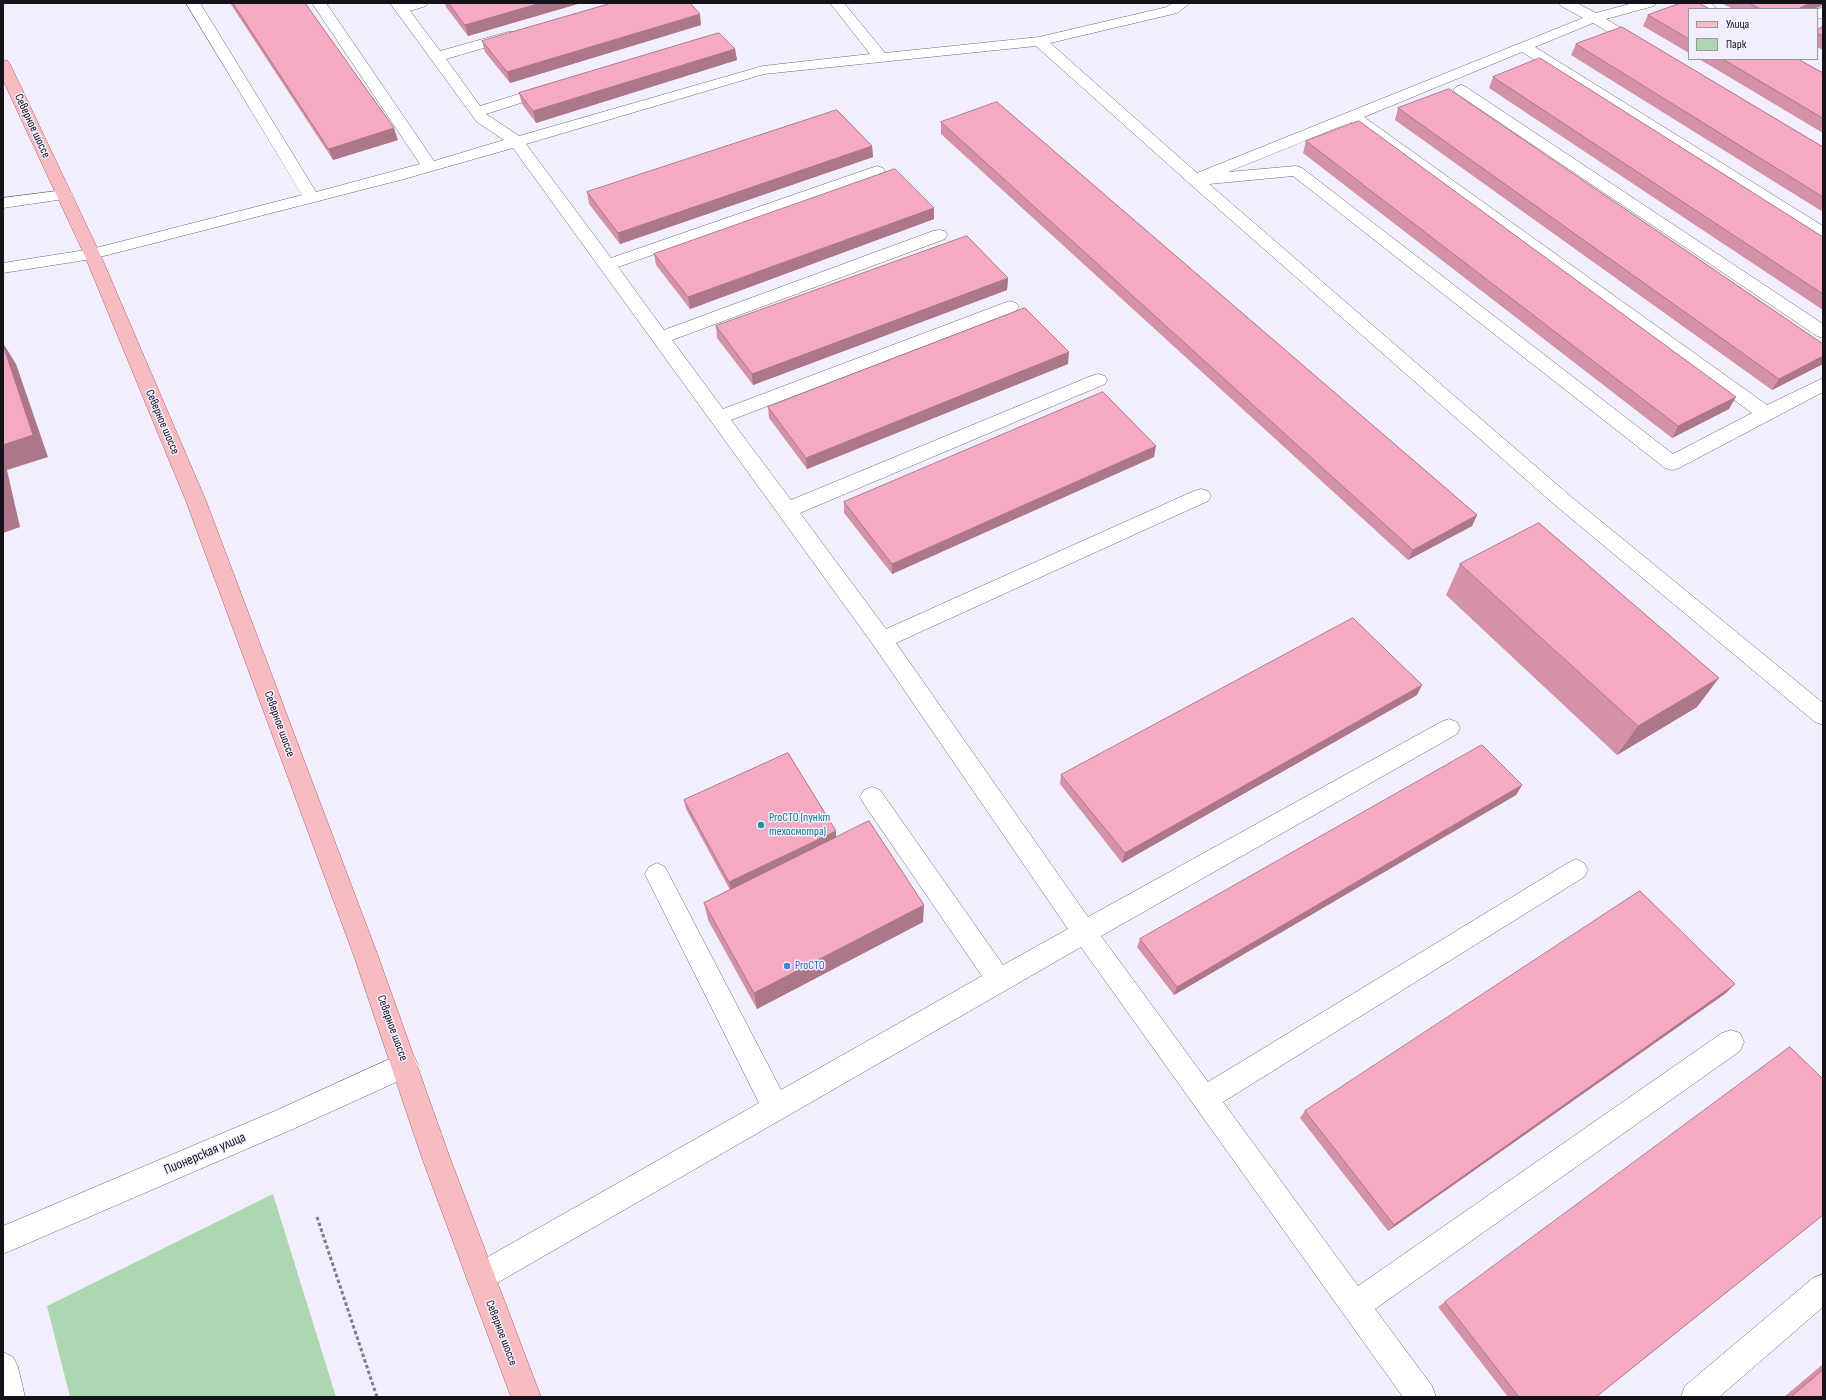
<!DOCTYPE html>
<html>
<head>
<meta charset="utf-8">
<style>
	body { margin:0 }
	#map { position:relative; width:1826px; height:1400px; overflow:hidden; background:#f3eefd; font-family:"Sofia Sans Condensed",sans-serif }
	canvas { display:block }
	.frame { position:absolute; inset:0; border:4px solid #151319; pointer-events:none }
	.legend { position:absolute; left:1688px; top:8px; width:130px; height:52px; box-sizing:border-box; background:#f3eefd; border:1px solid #9a96a2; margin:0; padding:5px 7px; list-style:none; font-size:12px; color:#151319 }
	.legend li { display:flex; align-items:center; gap:8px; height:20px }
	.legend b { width:20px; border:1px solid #9a96a2 }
</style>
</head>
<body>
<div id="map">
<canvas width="1826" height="1400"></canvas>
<div class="frame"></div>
<ul class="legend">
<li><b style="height:5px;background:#f8bbc2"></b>Улица</li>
<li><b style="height:11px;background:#aed6b1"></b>Парк</li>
</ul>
</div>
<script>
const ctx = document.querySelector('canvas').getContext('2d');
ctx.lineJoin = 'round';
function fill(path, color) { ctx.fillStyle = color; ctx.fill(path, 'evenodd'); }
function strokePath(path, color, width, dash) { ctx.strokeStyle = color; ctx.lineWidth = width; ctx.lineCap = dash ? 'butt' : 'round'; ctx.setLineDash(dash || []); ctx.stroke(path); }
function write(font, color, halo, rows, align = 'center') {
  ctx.font = font + ' "Sofia Sans Condensed",sans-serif'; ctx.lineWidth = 3; ctx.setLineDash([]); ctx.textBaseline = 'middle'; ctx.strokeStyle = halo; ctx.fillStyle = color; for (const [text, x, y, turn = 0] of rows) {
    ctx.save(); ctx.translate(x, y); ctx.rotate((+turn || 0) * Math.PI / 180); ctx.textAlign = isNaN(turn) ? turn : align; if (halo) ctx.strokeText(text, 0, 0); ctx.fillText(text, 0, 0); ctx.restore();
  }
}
fill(new Path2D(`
	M273,1194L336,1397H70L47,1306Z`), '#aed6b1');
const service = new Path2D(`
	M186,3H200L316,192L420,164L312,3H326L434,161L504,140L477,122L390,3H428L426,6L410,11L440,51L508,32H518L520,35L518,38L446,59L480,106L545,86L550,84L555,86L558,89L555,92L486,114L519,136L763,66L870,54L830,3H844L885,53L1039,37L1167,7L1173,3H1190L1177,13L1050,43L1197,173L1583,18L1561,6L1559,3H1577L1596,13L1633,3H1656L1654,6L1606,19L1644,42L1646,45L1644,48L1639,49L1634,48L1593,23L1535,47L1823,226V238L1817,237L1522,52L1364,117L1767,405L1823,378V392L1679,468L1672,470L1665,468L1293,176L1209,184L1569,495L1823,703V725L1815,722L1555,505L1189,183L1036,46L764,74L526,144L611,258L871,168L877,166L883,168L885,171L883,174L618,267L664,330L933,231L939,230L945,231L947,235L945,239L672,340L723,409L1004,303L1010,301L1016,303L1019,307L1016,311L731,420L791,500L1091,376L1098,374L1105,376L1107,380L1105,384L800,513L886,629L1194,491L1201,489L1208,491L1211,496L1208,501L896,643L1088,917L1441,722L1449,719L1457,722L1460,728L1457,734L1101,936L1208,1082L1568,863L1576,859L1584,863L1588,870L1584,877L1223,1102L1358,1286L1722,1033L1731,1030L1740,1033L1744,1042L1740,1051L1375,1309L1432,1386L1436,1397H1403L1081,947L490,1287L480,1291L470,1287L466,1277L470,1267L759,1103L645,874L649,867L657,863L665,867L781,1090L982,976L864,804L860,797L864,790L872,787L880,790L1003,965L1068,929L874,646L513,148L404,179L92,259L3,273V263L92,249L302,195ZM1351,122L1752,413L1673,454L1302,168L1296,166L1228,172Z
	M1692,3H1710L1717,9H1699Z
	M1823,8V18L1817,19V9Z
	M1461,85L1466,87L1823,324V338L1817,336L1456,93L1453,90L1456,87Z
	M65,190L71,192L73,195L71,198L3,208V198Z
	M1823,1274V1307L1719,1397H1681L1685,1386L1813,1278Z
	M3,1352L13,1357L18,1367L25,1397H3Z`);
const tertiary = new Path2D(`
	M405,1052L414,1056L418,1065L414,1074L293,1129L3,1254V1226L275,1111Z`);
const primary = new Path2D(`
	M3,60L8,61L10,64L100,254L206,501L378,956L450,1158L541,1397H511L422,1158L354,956L186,501L84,254L3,80Z`);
strokePath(service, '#6e6879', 1);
strokePath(tertiary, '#6e6879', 1);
strokePath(primary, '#a5626d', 1);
strokePath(new Path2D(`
	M317,1217L377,1397`), '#7f7b85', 3, [3.5, 2.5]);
fill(service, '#fff');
fill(tertiary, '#fff');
fill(primary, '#f8bbc2');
fill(new Path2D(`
	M230,3H305L398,140L333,160Z
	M445,3H581L468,36L446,7Z
	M1721,3H1823V5L1814,9H1733Z
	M1689,9V53L1643,26L1648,15Z
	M701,25L510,83L485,52L482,41Z
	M1823,27V50L1817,47V30Z
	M1576,44L1823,147V212L1571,55Z
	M735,49L737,60L536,123L522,104L519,93Z
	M1699,59H1798L1823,73V133Z
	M1493,77L1823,237V310L1489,88Z
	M1398,108L1823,344V364L1772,390L1395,120Z
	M941,122L1477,515L1472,526L1408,560L941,134Z
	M1306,141L1729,409L1672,438L1303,153Z
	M872,146L873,157L620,244L589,204L587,192Z
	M934,208V219L690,309L656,265L654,254Z
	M1008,278L1007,290L753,385L717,338L716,326Z
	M1068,364L807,469L769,418L768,407Z
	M1154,457L892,574L844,513V502Z
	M1460,564L1697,707L1617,755L1446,595Z
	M1417,695L1122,863L1060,784L1061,775Z
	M1522,785L1516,795L1174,995L1137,947L1140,939Z
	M684,800L836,838L923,922L757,1009L708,920L704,903L730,890L686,809Z
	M1726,993L1388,1231L1300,1118L1305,1111Z
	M1445,1302L1596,1397H1508L1438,1307Z
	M1823,1364V1397H1784Z`), '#d392a7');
fill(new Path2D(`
	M541,3H581L468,36L465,25Z
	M1810,3H1823V5L1814,9H1798Z
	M700,14L701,25L510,83L507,72Z
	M735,49L737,60L536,123L533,111Z
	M394,128L398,140L333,160L329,149Z
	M872,146L873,157L620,244L618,233Z
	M934,208V219L690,309L688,297Z
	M1008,278L1007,290L753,385L752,374Z
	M3,343L16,364L48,457L7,470L20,527L3,533Z
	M1069,352L1068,364L807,469L806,458Z
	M1823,356V364L1772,390L1779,379Z
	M1736,397L1729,409L1672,438L1678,426Z
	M1156,446L1154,457L892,574V564Z
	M1477,515L1472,526L1408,560L1413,550Z
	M1719,678L1697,707L1617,755L1638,726Z
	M1422,685L1417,695L1122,863L1125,853Z
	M1522,785L1516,795L1174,995L1177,987Z
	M836,831V841L731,891L729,882Z
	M924,905L923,922L757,1009L754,993Z
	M1735,984L1726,993L1388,1231L1394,1225Z`), '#ac7788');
const building = new Path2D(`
	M233,3H305L394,128L329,149Z
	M449,3H541L465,25Z
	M612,3H690L700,14L507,72L482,41Z
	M1681,3H1699L1710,9H1689V39L1648,15Z
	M1749,3H1810L1798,9H1761Z
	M1622,27L1823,147V197L1576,44Z
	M1823,27V36L1817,33V30Z
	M719,33L735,49L533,111L519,93Z
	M1540,58L1823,237V294L1493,77Z
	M1723,59H1798L1823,73V118Z
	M1449,89L1823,344V356L1779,379L1398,108Z
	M997,102L1477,515L1413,550L941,122Z
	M837,110L872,146L618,233L587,192Z
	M1359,121L1736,397L1678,426L1306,141Z
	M895,169L934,208L688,297L654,254Z
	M967,236L1008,278L752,374L716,326Z
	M1025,308L1069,352L806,458L768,407Z
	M3,345L33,435L3,445Z
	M1103,392L1156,446L892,564L844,502Z
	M1539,523L1719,678L1638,726L1460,564Z
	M1353,618L1422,685L1125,853L1061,775Z
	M1482,745L1522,785L1177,987L1140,939Z
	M788,753L836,831L729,882L684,800Z
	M869,821L924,905L754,993L704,903Z
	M1640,891L1735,984L1394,1225L1305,1111Z
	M1790,1047L1823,1079V1215L1596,1397H1519L1445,1302Z
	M1823,1370V1397H1791Z`);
fill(building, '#f5aac2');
strokePath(building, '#ac7788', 1);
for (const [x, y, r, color] of [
	[761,825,4,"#0f9aa8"],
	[787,966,4,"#3f7fe0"]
]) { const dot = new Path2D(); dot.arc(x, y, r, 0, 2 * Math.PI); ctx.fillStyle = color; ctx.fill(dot); strokePath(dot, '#f3eefd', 1.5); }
write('12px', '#151319', '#f3eefd', [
	["Северное шоссе",32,126,65],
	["Северное шоссе",162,422,67],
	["Северное шоссе",279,724,70],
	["Северное шоссе",392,1028,70],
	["Северное шоссе",501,1333,69]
]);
write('12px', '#0d838f', '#f3eefd', [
	["ProСТО (пункт",769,818],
	["техосмотра)",769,832]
], 'left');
write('12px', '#366cbe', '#f3eefd', [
	["ProСТО",795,966]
], 'left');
write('14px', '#151319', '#f3eefd', [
	["Пионерская улица",205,1154,-23]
]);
</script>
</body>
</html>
